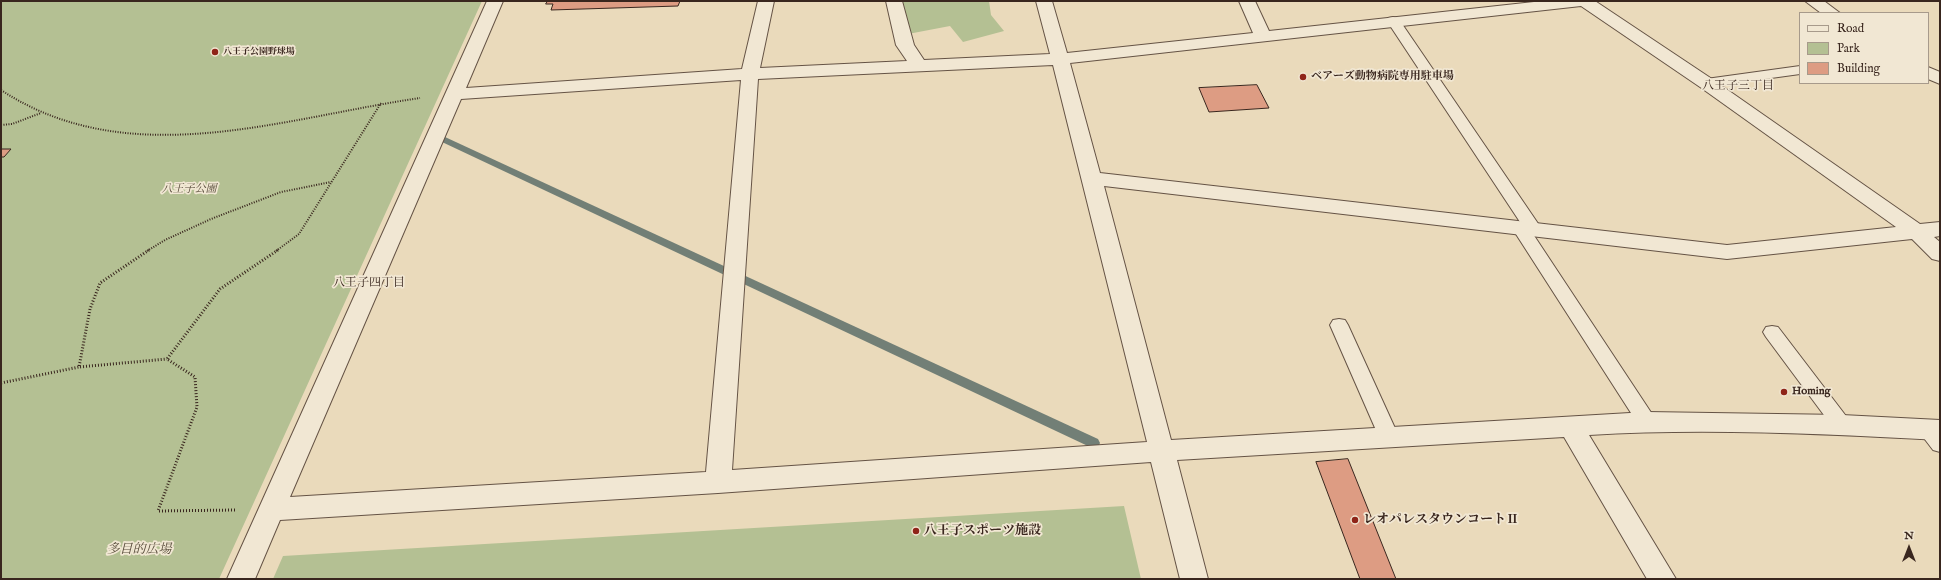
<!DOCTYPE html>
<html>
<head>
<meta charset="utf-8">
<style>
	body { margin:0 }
	#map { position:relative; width:1941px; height:580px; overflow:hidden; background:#eadabb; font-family:"IM FELL English",serif }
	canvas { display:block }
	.frame { position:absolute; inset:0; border:2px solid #39261e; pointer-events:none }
	.legend { position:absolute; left:1799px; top:12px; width:130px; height:72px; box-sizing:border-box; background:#f1e7d3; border:1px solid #a79a8b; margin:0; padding:5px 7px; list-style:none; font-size:12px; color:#39261e }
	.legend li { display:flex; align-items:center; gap:8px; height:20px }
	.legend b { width:20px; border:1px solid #a79a8b }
	.north { position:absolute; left:1889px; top:528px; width:40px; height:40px; -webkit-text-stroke:3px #f1e7d3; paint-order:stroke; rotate:0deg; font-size:11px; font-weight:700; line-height:16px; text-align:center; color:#39261e }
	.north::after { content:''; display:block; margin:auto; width:14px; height:18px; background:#39261e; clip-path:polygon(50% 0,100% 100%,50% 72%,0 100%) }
</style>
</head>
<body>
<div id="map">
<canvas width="1941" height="580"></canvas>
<div class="frame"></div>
<ul class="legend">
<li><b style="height:5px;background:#f1e7d3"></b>Road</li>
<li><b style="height:11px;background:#b4c093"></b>Park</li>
<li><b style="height:11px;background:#dd9c83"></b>Building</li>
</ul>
<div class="north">N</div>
</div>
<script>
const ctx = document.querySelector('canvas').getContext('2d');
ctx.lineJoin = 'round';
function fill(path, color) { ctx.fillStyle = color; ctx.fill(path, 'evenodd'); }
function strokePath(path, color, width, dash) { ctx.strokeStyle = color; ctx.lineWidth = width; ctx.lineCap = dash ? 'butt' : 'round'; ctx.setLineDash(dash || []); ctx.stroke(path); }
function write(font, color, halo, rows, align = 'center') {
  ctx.font = font + ' "IM FELL English","Noto Serif JP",serif'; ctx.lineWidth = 3.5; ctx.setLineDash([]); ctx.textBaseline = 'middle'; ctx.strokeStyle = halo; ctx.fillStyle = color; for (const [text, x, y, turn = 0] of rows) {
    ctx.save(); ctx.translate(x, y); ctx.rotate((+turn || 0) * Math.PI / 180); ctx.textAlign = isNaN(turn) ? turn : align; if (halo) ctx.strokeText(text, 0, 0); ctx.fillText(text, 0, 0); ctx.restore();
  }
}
fill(new Path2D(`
	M1,1H482L219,579H1Z
	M899,1H989L991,15L1004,31L963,42L950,26L908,34Z
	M1124,506L1141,579H273L283,556Z`), '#b4c093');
fill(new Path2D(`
	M445,137L1098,439L1100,443L1098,447L1094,448L1090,447L442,142L440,140Z`), '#727f76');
const building = new Path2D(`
	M548,1H680L678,6L551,10L553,4H546Z
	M1257,85L1269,108L1209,112L1199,88Z
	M1,149H11L4,157H1Z
	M1348,459L1396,579H1360L1316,462Z`);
fill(building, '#dd9c83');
strokePath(building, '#39261e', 1);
const lane = new Path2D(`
	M1393,17L1398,18L1539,225L1541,229L1539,233L1533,234L1654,417L1657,422L1654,427L1647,430L1640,427L1514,231L1512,227L1514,223L1520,222L1387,21L1388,18Z
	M1800,66V74L1706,87L1701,86L1699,83L1701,80L1706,79Z
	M1339,319L1345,320L1348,325L1399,437L1396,442L1389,445L1382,442L1379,437L1330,325L1333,320Z
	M1772,326L1778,327L1849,420L1852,425L1849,430L1842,433L1835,430L1766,337L1763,332L1766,327Z
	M1927,421L1934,424L1940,431V452L1933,450L1917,429L1920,424Z`);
const street = new Path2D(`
	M487,1H503L466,88L742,69L758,1H774L760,68L907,61L896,45L886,1H902L914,45L924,60L1050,54L1036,1H1052L1067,53L1253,33L1239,1H1255L1269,31L1543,1H1595L1712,79L1920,224L1940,222V236L1934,237L1940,242V261L1932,259L1912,239L1727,259L1104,186L1171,440L1647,412L1842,415L1940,420V440C1823,434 1706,428 1589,435L1676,579H1647L1564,437L1177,460L1208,579H1180L1151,462L718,493L280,520L255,579H227ZM1581,6L1700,87L1896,227L1727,245L1100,173L1070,63ZM1053,65L1147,442L732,470L758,79ZM741,80L706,472L290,497L461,99Z
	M1805,1H1824L1840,13H1821Z
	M1928,67L1940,72V84L1928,79Z`);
strokePath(lane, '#655345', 2);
strokePath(street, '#655345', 2);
strokePath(new Path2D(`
	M1,90C129,174 282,118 420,98
	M1,125L12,124L41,113
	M147,251L165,240L211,219L281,192L331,182
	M276,251L299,234L381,103`), '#39261e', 2, [1, 1.5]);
strokePath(new Path2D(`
	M149,250L100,283L90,309L79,367L167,359
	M1,383L79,367
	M235,510L158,511L197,407L195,377L167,359L220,289L278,250`), '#39261e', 3, [1, 2]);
fill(lane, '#f1e7d3');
fill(street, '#f1e7d3');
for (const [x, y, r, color] of [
	[215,52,4,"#8f2418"],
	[1303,77,4,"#8f2418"],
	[1784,392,4,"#8f2418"],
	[1355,520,4,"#8f2418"],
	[916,531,4,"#8f2418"]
]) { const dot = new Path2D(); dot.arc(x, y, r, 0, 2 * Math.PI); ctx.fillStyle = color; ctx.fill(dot); strokePath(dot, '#f1e7d3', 1.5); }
write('bold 9px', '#39261e', '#f1e7d3', [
	["八王子公園野球場",223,52]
], 'left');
write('bold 11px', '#39261e', '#f1e7d3', [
	["ベアーズ動物病院専用駐車場",1311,77],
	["Homing",1792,392]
], 'left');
write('italic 11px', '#584c3b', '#f1e7d3', [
	["八王子公園",189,190]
]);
write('12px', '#39261e', '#f1e7d3', [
	["八王子三丁目",1738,87],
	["八王子四丁目",369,284]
]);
write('bold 13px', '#39261e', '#f1e7d3', [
	["レオパレスタウンコートⅡ",1363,520],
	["八王子スポーツ施設",924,531]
], 'left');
write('italic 13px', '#584c3b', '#f1e7d3', [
	["多目的広場",139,550]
]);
</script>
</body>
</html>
